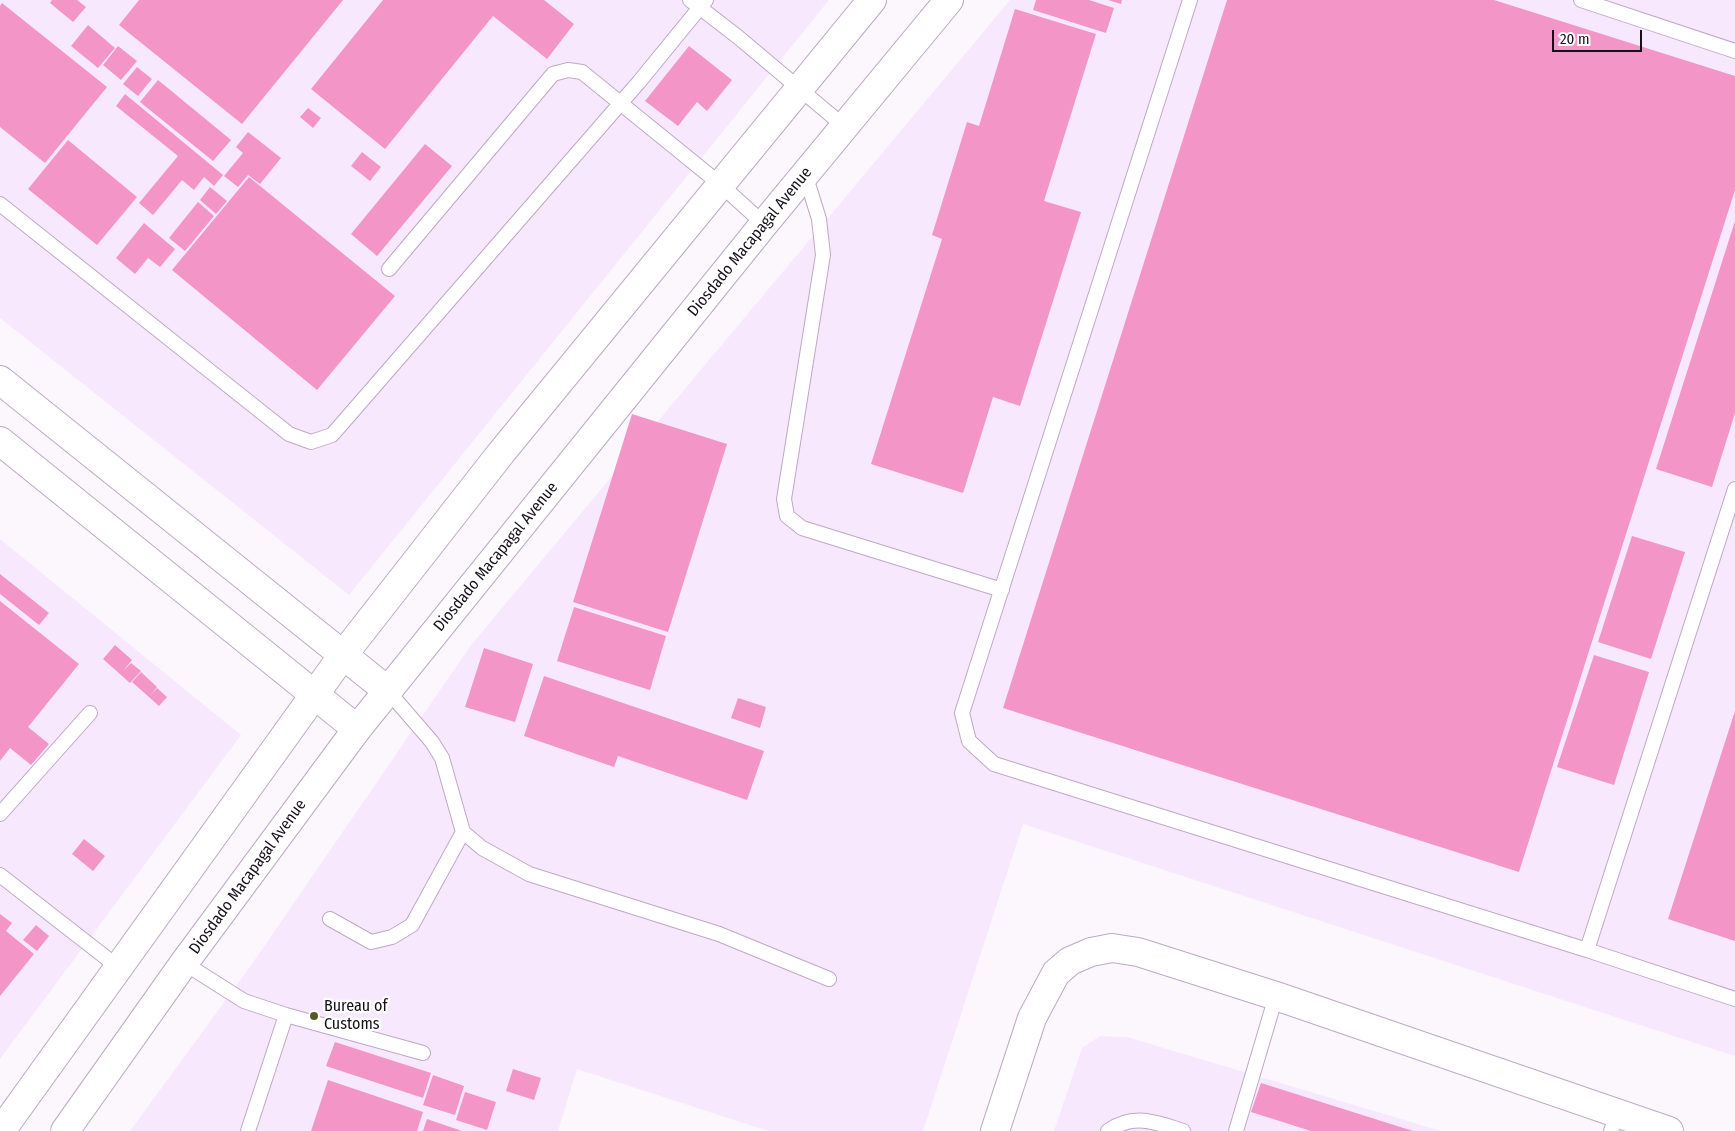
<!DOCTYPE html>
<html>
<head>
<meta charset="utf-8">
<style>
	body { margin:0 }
	#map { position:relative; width:1735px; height:1131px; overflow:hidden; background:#fbf7fd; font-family:"Fira Sans Condensed",sans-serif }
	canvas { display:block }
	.scale { position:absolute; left:1552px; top:30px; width:90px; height:22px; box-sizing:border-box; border:2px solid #17101a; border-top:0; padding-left:6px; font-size:15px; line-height:18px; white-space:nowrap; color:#17101a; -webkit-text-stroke:4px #fff; paint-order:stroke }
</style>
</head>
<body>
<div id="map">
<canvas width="1735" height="1131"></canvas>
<div class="scale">20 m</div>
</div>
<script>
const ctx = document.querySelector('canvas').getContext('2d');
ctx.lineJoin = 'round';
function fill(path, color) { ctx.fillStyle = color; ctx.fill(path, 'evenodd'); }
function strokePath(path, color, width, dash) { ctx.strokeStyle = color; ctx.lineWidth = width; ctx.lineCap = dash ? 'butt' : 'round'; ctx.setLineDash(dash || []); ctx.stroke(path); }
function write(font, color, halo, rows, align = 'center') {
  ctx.font = font + ' "Fira Sans Condensed",sans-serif'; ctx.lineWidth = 4.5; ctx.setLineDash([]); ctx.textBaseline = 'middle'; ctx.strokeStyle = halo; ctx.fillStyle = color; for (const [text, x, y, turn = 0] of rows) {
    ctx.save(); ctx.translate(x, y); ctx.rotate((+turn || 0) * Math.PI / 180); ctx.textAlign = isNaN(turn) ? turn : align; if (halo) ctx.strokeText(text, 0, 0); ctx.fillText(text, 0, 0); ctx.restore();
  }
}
fill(new Path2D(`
	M0,0H829L349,595L0,318Z
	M1010,0H1735V1056L1023,824L923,1131H768L577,1069L558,1131H130L252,964L471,645Z
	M0,539L241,735L0,1059Z
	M1100,1036L1127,1037L1441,1131H1054L1082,1048Z`), '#f8e8fe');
fill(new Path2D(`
	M52,0H77L86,7L73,22L50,3Z
	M139,0H343L242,124L119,25Z
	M383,0H544L574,24L547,59L493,16L385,149L311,89Z
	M1036,0H1089L1114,8L1106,33L1033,10Z
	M1108,0H1122L1121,4Z
	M1227,0H1494L1735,76V190L1519,872L1003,708Z
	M2,3L107,87L45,163L0,127V6Z
	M1015,9L1096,34L1044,201L1081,212L1020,406L993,397L963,493L871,464L942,239L932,235L967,122L979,126Z
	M88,25L115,48L98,68L71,46Z
	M118,46L137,61L121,80L103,65Z
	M689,46L732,80L707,111L697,102L678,126L645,101Z
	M137,67L152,79L138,96L123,84Z
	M158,80L231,140L213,161L140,102Z
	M125,94L223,175L214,186L204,177L194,190L182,180L153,215L139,203L178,156L116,106Z
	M308,108L321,118L313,128L300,117Z
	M248,132L281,158L260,184L248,175L238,187L224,176L243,153L236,147Z
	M68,140L137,197L97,245L28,189Z
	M425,144L452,166L377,256L351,234Z
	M362,152L381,167L370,181L351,166Z
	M249,177L395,296L317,390L172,270Z
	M210,187L227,201L216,214L200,200Z
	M198,202L214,216L185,251L169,238Z
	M1735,221V413L1712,487L1656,469Z
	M144,223L175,249L160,267L148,258L135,274L116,258Z
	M632,414L727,444L668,632L573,602Z
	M1632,536L1685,552L1651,659L1598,642Z
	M0,574L49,613L39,625L0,594Z
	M0,601L79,664L28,727L49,744L31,765L10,748L0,761Z
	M574,607L666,636L650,690L557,661Z
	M115,645L132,660L123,671L131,663L141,671L130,683L103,659Z
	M484,648L533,664L515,722L465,707Z
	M1594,655L1649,672L1614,785L1557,767Z
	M141,672L157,687L149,697L132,682Z
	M544,676L764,751L747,800L618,756L614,767L524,736Z
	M157,688L167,697L159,706L149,697Z
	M738,698L766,707L760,728L731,718Z
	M1735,711V941L1668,919Z
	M84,839L105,856L93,871L72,854Z
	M0,914L12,923L6,931L34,954L0,996Z
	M36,925L49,936L37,951L23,940Z
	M335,1042L431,1073L423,1098L326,1066Z
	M513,1069L541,1078L534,1100L506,1091Z
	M433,1075L464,1086L455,1115L423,1105Z
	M328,1080L423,1112L417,1131H311Z
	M1261,1083L1413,1131H1311L1251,1112Z
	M465,1092L496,1102L487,1130L456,1120Z
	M427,1119L462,1131H423Z`), '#f396c7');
const service = new Path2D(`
	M690,0L738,37L845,127
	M1190,0L962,713L969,741L994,764L1587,950L1735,489
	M1581,0L1735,51
	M805,174L819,219L823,255L784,499L787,516L802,528L1002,590
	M0,204L289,434L311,442L332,435L639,82L706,0
	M389,269L553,74L568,70L582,72L720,184L764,224
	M388,691L432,742L442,758L463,832L482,848L529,874L719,934L829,979
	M0,814L90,713
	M0,875L118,967
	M330,919L371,942L392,937L412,925L463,832
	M1587,950L1735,999
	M184,963L244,1001L286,1015L423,1053
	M248,1131L286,1015
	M1108,1131C1133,1113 1156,1122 1183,1131
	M1236,1131L1276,996
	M1611,1131L1617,1114`);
const minor = new Path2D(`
	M0,380L388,691
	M0,441L357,729
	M995,1131L1032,1018L1056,973L1070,961L1091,952L1112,948L1138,952L1276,996L1669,1131`);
const secondary = new Path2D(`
	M1,1131L343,655L501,453L872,0
	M65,1131L184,963L357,729L764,224L949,0`);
strokePath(service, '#bea9c5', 16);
strokePath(minor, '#bea9c5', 30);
strokePath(secondary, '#bea9c5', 30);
strokePath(service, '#fff', 14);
strokePath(minor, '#fff', 28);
strokePath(secondary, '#fff', 28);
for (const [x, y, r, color] of [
	[314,1016,5,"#5a5926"]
]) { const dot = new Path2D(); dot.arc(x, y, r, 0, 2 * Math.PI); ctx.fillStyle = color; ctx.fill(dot); strokePath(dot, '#fff', 2); }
write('16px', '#17101a', '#fff', [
	["Diosdado Macapagal Avenue",750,242,-51],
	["Diosdado Macapagal Avenue",496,557,-51],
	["Diosdado Macapagal Avenue",248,877,-54]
]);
write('16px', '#17101a', '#fff', [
	["Bureau of",324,1007],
	["Customs",324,1025]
], 'left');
</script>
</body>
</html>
